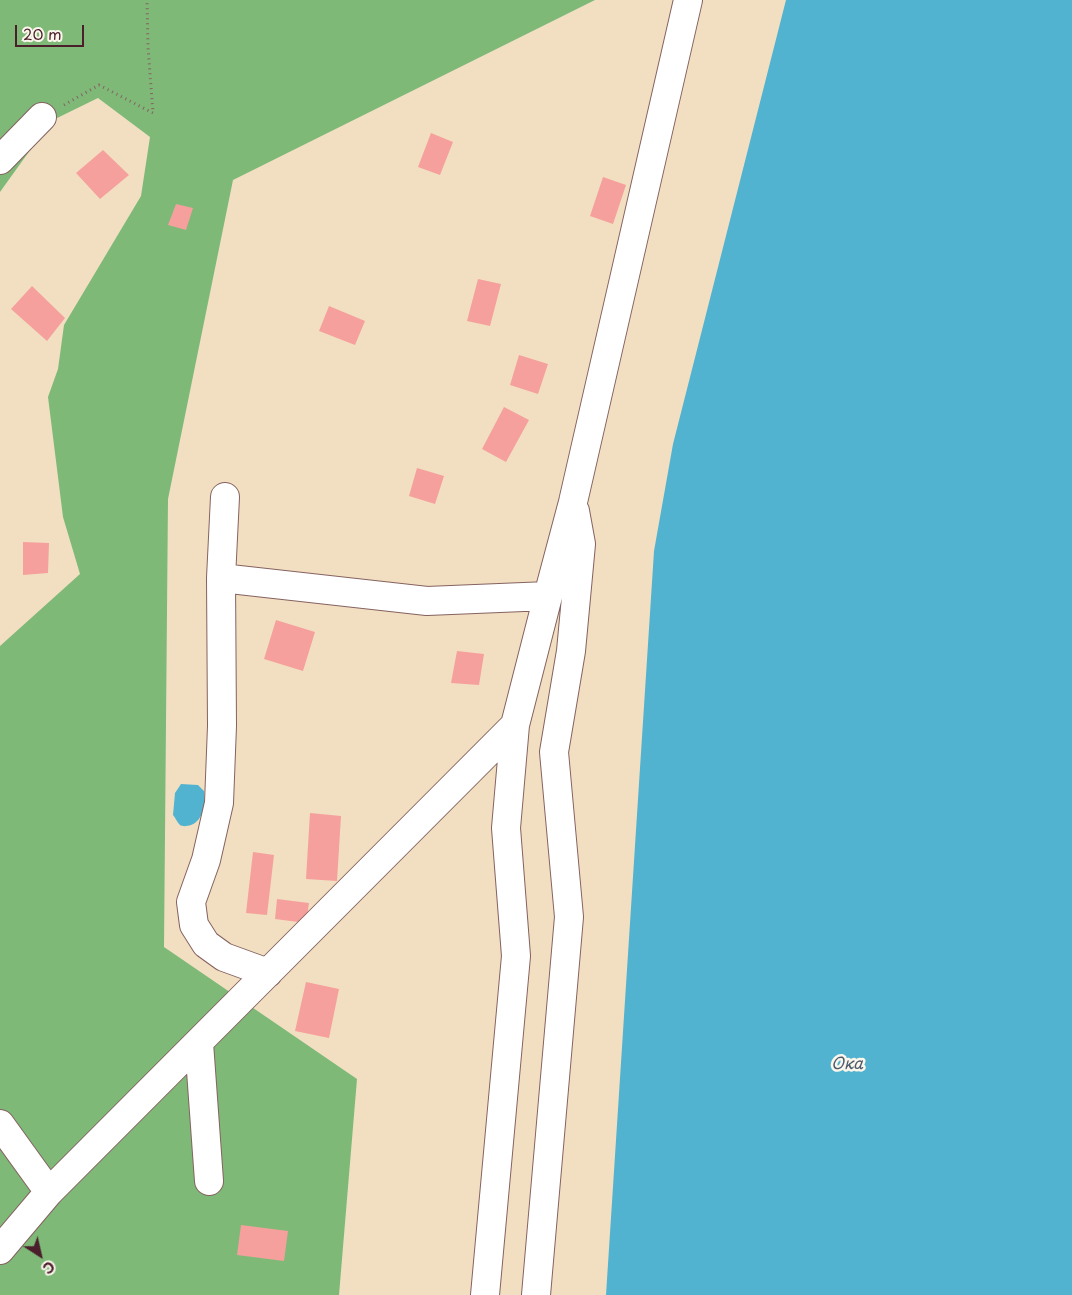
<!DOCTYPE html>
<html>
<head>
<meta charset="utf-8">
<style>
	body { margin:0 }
	#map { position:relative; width:1072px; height:1295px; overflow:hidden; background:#f2dfc1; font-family:"Playpen Sans",sans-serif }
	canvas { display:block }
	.north { position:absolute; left:15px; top:1230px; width:50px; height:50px; -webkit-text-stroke:4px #fbf7ec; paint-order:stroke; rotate:145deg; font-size:14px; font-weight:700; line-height:20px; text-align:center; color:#4a1f2b }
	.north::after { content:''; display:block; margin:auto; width:18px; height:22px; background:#4a1f2b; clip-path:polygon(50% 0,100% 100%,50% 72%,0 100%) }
	.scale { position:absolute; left:15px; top:25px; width:69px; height:22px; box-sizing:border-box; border:2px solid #4a1f2b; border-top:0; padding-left:6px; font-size:15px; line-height:18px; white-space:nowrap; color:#4a1f2b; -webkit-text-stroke:4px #fbf7ec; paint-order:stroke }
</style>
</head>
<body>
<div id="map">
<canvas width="1072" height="1295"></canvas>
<div class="north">С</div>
<div class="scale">20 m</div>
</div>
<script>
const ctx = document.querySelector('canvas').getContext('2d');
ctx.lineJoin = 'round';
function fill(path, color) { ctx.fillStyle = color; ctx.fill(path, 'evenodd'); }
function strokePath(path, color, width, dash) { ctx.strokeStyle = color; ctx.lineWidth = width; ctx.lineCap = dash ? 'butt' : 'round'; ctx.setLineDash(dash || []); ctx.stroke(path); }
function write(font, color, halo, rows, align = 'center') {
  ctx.font = font + ' "Playpen Sans",sans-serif'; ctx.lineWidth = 5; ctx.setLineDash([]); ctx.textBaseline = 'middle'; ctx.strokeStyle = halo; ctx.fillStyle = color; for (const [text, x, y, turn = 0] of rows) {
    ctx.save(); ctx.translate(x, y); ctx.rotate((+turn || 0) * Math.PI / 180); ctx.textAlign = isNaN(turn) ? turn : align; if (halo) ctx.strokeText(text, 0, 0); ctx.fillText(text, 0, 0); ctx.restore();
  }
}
fill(new Path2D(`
	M0,0H595L233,180L168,499L164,947L357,1079L339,1295H0V646L80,574L63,517L48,397L58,369L64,325L141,196L150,137L98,98L51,121L0,192Z`), '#7eb978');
fill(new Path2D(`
	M786,0H1072V1295H606L654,551L673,444Z
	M181,784L198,785L204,791C205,804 204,820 191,825C187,826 183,827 180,825C177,822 175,817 173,815L175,793Z`), '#51b3d0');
fill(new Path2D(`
	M431,133L453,142L440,175L418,167Z
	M103,150L129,175L100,199L76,173Z
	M603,177L626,185L613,224L590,216Z
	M176,204L193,208L186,230L168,225Z
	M478,279L501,284L490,326L467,321Z
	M32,286L65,318L47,341L11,309Z
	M329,306L365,321L355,345L319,331Z
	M519,355L548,364L538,394L510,385Z
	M504,407L529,420L506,462L482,449Z
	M417,468L444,476L435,504L409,496Z
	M23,542L49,543L48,573L23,575Z
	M276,620L315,632L303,671L264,659Z
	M457,651L484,654L479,685L451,683Z
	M310,813L341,816L337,881L306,879Z
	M253,852L274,855L267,915L246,913Z
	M277,899L309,903L306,923L275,919Z
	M306,982L339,989L329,1038L295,1031Z
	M241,1225L288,1231L284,1261L237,1255Z`), '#f5a09c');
const minor = new Path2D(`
	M0,160L42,117
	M225,497L221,578L222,726L219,803L206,860L191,902L194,925L206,944L224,957L268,973
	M221,578L427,601L548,596
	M199,1043L209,1181
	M0,1124L49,1192
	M0,1250L49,1192L515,725
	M485,1295L516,956L506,828L515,725L548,596L573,502L688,0
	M536,1295L569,917L554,752L571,651L581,544L575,511`);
strokePath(minor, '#856260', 30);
strokePath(new Path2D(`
	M64,105L99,85L153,113L148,47L147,0`), '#856260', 3, [1, 4]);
strokePath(minor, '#fff', 28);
write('italic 16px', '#4d5a6d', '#fbf7ec', [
	["Ока",847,1065]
]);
</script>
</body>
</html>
